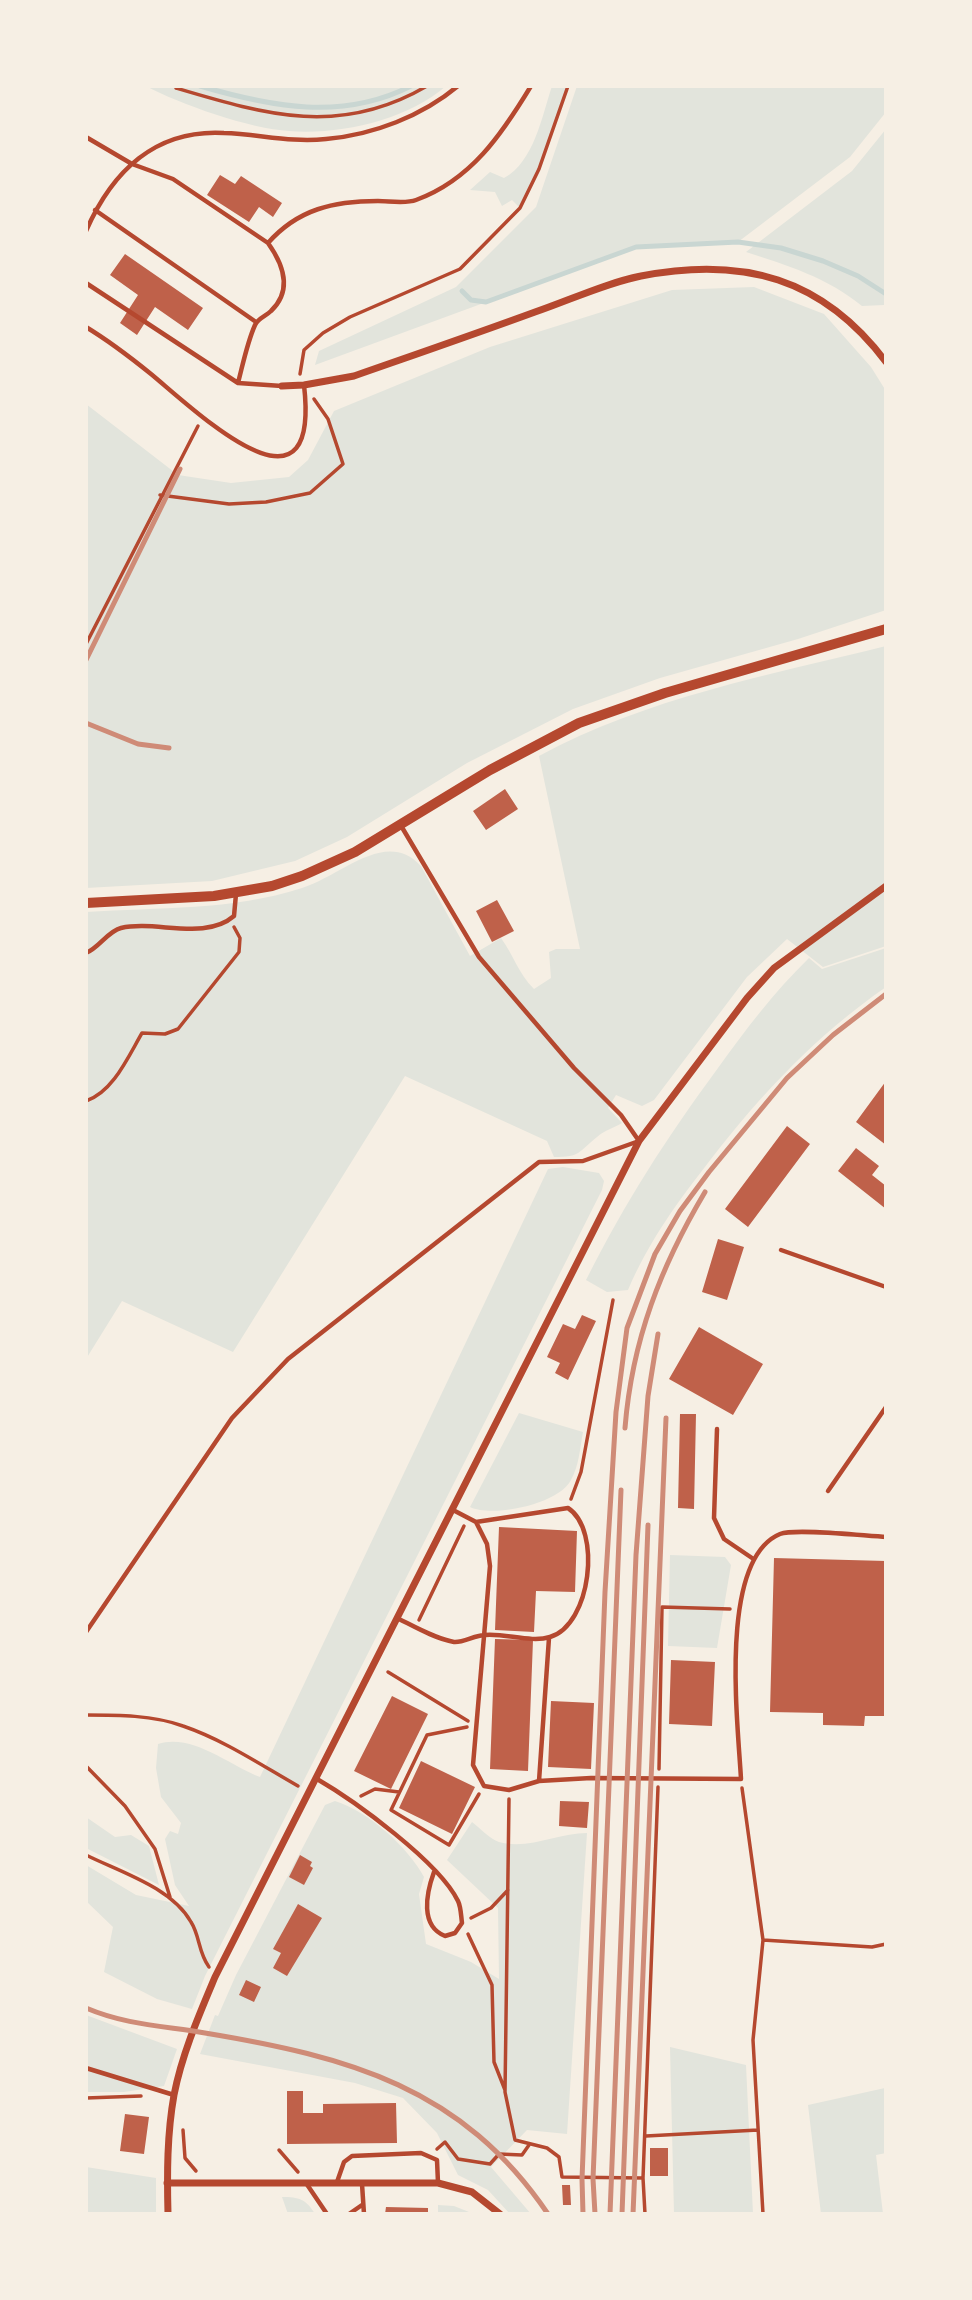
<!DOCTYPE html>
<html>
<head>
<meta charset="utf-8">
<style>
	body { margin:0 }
	#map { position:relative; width:972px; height:2300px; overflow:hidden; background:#f6efe4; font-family:"DM Sans",sans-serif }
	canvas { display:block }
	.frame { position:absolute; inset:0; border:88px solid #f6efe4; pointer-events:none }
</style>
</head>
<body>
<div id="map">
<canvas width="972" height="2300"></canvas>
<div class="frame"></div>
</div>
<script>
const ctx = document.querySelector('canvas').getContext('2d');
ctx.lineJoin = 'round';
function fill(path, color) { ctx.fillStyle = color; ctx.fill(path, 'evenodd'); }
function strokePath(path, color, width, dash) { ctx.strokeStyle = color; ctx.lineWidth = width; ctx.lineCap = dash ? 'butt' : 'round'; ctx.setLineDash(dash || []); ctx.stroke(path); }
fill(new Path2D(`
	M146,86H446C407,120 341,135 289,131C251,129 179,104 146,86Z
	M552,86H569L539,169L520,208L512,200L502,206L495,192L470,190L490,172L504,178C534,162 542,116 552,86Z
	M577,86H886V112L850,157L738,242L636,247L315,365L319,351L456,287L536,207Z
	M886,129V302L884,305L862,306C828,278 787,265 746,252L852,171Z
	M754,287L824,314L871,367L886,391V610L798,639L660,678L573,709L467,763L347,837L295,861L212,881L86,888V404L178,475L231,483L289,477L308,460L334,411L490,347L672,290Z
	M886,646V946L823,967L787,939L747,977L654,1100L642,1106L616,1095L608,1108L622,1123C614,1128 605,1130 597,1137C578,1152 581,1157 554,1157L547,1141L405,1076L233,1352L122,1301L86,1359V912C159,907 231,911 302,888C343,875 386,828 421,866L470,956L501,938C514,956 518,973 534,989L551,978L549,952L556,949H580L539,756C646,698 769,675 886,646Z
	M886,948V987C817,1035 762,1093 711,1159C677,1203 650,1239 628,1290L607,1292L586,1280C626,1201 665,1140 718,1068C746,1029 774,992 809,958L822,969Z
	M563,1167L599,1173L604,1181L602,1190L205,1976L192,2009L157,1999L104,1972L113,1927L86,1901V1865L136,1895L189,1906L175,1885L165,1839L170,1831L178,1834L181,1823L161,1797L156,1768L158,1744C192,1733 229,1765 260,1777L548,1169Z
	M519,1413L583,1432C580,1448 579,1466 571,1480C559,1504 493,1518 470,1507Z
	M670,1555L725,1557L731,1565L717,1648L668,1646Z
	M335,1801C368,1811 408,1847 424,1877L419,1894L426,1944L471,1962L499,1979L498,1908L447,1860L472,1822C480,1828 490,1839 499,1842C529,1850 558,1833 587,1833L567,2134L527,2130L491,2167L531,2214H510L488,2190L458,2175L437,2133L403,2098L355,2083L200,2054L215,2015L218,2016L236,1975L325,1805Z
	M86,1817L115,1837L131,1835L149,1846L159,1885L86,1848Z
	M86,2015L177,2049L164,2086L124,2092H86Z
	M670,2047L746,2065L753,2214H674Z
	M886,2083V2153L876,2155L883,2214H821L808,2105L885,2088Z
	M86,2167L156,2178V2214H86Z
	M282,2197C299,2197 306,2199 315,2214H288Z
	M438,2205L454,2206L474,2214H438Z`), '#e2e4dc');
strokePath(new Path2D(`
	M200,86C272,107 342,121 411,86
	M462,291L471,300L486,302L636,247L738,242L781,248L823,261L858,276L886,294`), '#c9d6d2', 5);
fill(new Path2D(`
	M220,175L235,184L241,176L282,203L273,217L259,207L249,222L207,195Z
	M125,254L203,308L188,330L155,307L137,335L120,323L138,295L110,275Z
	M505,789L518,809L486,830L473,811Z
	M497,900L514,931L492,942L476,911Z
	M886,1081V1145L856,1122Z
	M787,1126L810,1144L748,1227L725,1209Z
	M856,1148L879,1166L872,1175L886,1186V1209L838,1171Z
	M718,1239L744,1247L727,1300L702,1292Z
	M582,1315L596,1321L568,1380L555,1373L560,1363L547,1357L563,1324L575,1329Z
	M699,1327L763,1364L733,1415L669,1379Z
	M680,1414H696L694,1509L678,1508Z
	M499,1527L577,1531L575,1592L536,1591L534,1632L495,1630Z
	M774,1558L886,1561V1716H865L864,1726L823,1725V1713L770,1712Z
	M495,1639L533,1640L528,1771L490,1769Z
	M671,1660L715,1662L712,1726L669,1724Z
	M392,1696L428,1714L391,1789L354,1771Z
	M551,1701L594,1703L591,1769L548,1767Z
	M421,1761L475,1787L452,1834L399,1808Z
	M560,1801L589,1802L587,1828L559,1826Z
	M300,1855L312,1862L310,1866L313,1868L304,1885L289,1877Z
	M298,1904L322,1918L287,1976L273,1968L281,1953L273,1949Z
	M246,1980L261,1987L254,2002L239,1995Z
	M287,2091H303V2113H323V2104L396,2103L397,2143L287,2144Z
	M125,2114L149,2117L144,2154L120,2151Z
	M650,2148H668V2176H650Z
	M562,2185H570L571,2205H563Z
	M386,2207L428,2208V2214H385Z`), '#bf614a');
strokePath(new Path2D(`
	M176,88C267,115 340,137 427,86
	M300,374L304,350L323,333L350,317L460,269L520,208L539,169L568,86
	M160,495L229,504L266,502L310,493L343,464L328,419L314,399
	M86,644L198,426
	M86,1101C113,1092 128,1057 142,1033L165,1034L178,1029L239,952L240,938L234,927
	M571,1499L581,1472L613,1300
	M419,1620L464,1526
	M388,1672L468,1721
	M86,1715C117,1715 153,1715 183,1726C224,1740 261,1765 298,1786
	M467,1727L427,1735L391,1810L449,1845L479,1794
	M86,1766L125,1806L155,1849L170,1897
	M659,1769L662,1607L730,1609
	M742,1788L763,1940L753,2040L763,2214
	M361,1796L375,1789L399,1792
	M509,1799L505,2092L515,2140L547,2148L559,2157L562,2177L643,2178L658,1787
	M86,1855C120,1872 171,1887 191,1922C200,1936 198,1952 209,1967
	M471,1918L491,1908L508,1890
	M468,1934L492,1985L494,2062L505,2090
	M763,1940L872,1947L886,1944
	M86,2098L141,2096
	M183,2130L185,2158L196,2171
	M646,2136L758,2130
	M437,2149L445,2142L458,2159L490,2164L499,2154L522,2155L529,2145
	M279,2150L298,2172
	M643,2178L645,2214`), '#b5482f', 3.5);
strokePath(new Path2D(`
	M86,137L132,164L173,179L268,243C283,264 293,290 271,311C266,316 258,318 255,325C247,343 243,364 238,383
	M95,210L256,322
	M86,231C112,172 155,129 224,133C258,134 291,143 326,139C373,135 422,116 458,86
	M268,243C298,209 334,201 378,201C389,201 406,204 416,200C471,180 502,134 531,86
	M86,283L238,383L282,386
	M86,327C109,341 130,357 151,374C197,412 321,532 304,385
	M86,953C99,948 108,931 121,928C156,920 205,941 234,916L236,894
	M781,1250L886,1287
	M717,1429L714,1518L724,1539L752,1558
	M828,1491L886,1407
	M476,1522L487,1544L490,1566L473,1765L484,1786L509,1790L539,1781L591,1778L741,1779C738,1723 718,1560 780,1534C796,1528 865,1536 886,1537
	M399,1619C415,1627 436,1639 454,1642C463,1643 475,1635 485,1635C505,1633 531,1643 550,1637C591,1625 602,1530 568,1508L476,1522L453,1510
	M86,1632L232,1418L288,1359L539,1162L583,1161L639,1141L621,1115L574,1068L479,957L400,824
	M317,1779C355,1801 439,1862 458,1901C461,1907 461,1916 462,1923L455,1933L445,1936C420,1926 426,1894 434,1872
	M539,1781L549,1638
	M86,2068L174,2095
	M337,2182L344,2162L352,2156L421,2153L437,2160L438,2183
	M306,2183L327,2214
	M362,2184L364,2214
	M349,2214L362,2205`), '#b5482f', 4.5);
strokePath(new Path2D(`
	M282,386L304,385L354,376C414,355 475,334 535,312C570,300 606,283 641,276C743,256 823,278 886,362
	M167,2183H438L472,2192L500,2214
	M168,2214C167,2174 167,2134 174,2095C182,2054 199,2015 215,1977L639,1141L747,998L774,968L886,886`), '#b5482f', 7);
strokePath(new Path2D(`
	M86,903L214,896L272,886L302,876L355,852L490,770L579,723L665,693L886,629`), '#b5482f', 10);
strokePath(new Path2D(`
	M86,660L180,469
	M86,723L138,744L169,748
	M625,1428C632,1340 661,1266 705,1192
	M86,2008C126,2025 164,2026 205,2033C349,2057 462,2087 548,2214
	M583,2214L582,2179L605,1592L616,1412L627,1328L655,1254L680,1211L709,1172L787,1078L833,1035L886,994
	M595,2214L593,2179L621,1490
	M610,2214L636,1555L648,1396L658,1334
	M622,2214L648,1525
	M633,2214L666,1418`), '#cf8b77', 5);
</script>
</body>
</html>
